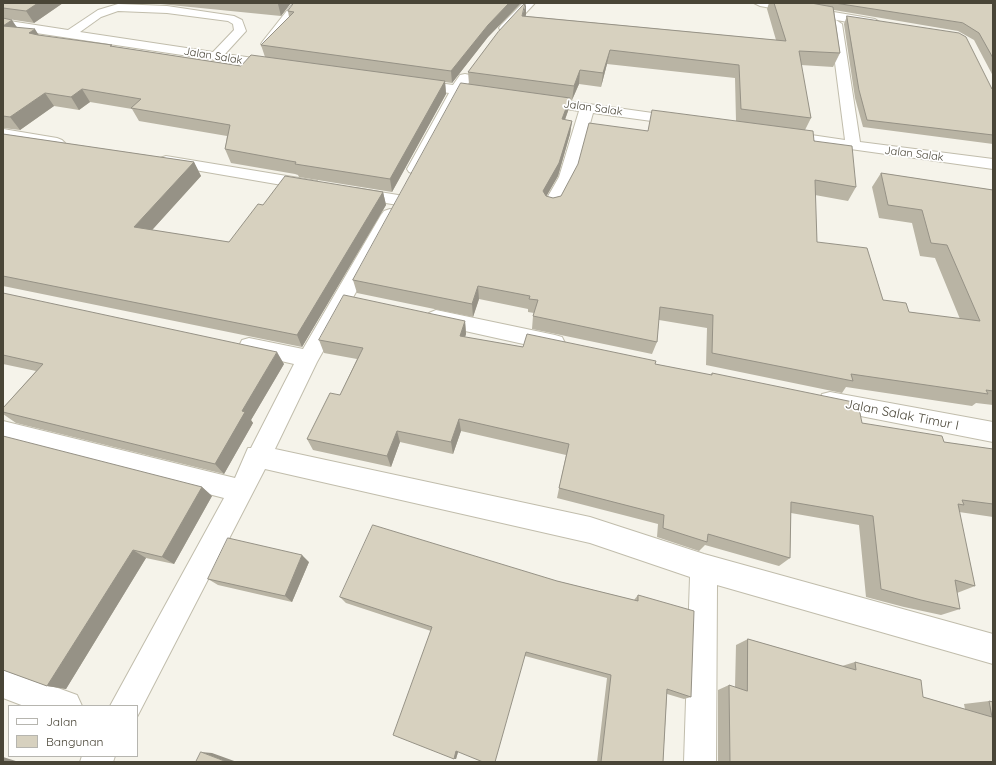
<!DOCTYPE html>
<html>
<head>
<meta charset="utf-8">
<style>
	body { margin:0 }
	#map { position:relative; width:996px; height:765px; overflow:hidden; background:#f5f3ea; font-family:Quicksand,sans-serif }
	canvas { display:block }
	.frame { position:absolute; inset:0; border:4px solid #494537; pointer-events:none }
	.legend { position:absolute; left:8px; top:705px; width:130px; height:52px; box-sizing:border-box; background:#fff; border:1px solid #b6b5af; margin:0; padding:5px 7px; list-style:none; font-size:12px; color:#494537 }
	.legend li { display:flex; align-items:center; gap:8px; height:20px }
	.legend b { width:20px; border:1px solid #b6b5af }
</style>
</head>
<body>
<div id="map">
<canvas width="996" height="765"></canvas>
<div class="frame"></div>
<ul class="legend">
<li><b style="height:5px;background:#fff"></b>Jalan</li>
<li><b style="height:11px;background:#d7d1bf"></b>Bangunan</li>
</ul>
</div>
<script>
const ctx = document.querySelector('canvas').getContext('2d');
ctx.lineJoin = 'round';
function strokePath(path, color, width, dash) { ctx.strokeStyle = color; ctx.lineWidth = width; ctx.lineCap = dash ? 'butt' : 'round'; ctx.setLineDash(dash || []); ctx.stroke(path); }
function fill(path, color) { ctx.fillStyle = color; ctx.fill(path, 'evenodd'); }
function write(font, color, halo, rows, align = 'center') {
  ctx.font = font + ' Quicksand,sans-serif'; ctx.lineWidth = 3.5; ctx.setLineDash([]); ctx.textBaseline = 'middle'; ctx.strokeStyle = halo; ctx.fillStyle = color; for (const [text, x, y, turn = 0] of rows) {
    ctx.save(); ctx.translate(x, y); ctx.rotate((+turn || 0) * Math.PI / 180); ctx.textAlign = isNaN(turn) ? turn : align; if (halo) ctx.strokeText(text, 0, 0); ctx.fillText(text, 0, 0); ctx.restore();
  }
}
const minor = new Path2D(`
	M293,3H305L271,47H263L261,44L263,41Z
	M523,3H535L509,31H501L499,28L501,25Z
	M754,3H780L875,19L881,23L875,27L760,6Z
	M118,4L167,6L234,16L242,20L246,31L225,54L275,61L282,65L275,69L3,28V20L68,30L98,10ZM118,11L167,13L228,21L233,24L234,30L213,52L80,32L101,17Z
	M836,20L842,24L860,142L993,159V169L779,139L776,136L779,133L784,131L845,140L830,24Z
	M465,74L470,75L472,78L466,87L492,91L494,94L492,97L487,98L462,95L423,169L421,172L415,174L409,172L407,169L449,93L416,88L411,87L409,84L411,81L416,80L453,85L460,75Z
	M539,97L681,117L686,118L688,121L686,124L681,125L593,113L575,177L558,209L552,210L546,209L543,205L559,177L579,111L534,104L532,101L534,98Z
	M3,129L57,138L62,140L65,143L62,146L57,148L3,139Z
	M166,156L311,180L317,181L319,185L317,189L311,190L160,164L158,161L160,158Z
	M355,188L398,195L404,196L406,200L404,204L398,205L349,197L347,193L349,189Z
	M390,209L396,211L399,215L317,362L275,449L590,517L704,554L993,634V664L717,585L716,762H684L690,577L590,543L265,469L137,717V706H110L224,498L3,441V421L235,478L248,448H251L294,364L242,352L239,346L242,340L249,338L303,349L381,215L384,211Z
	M436,310L555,335L562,337L565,343L562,349L555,351L429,323L426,318L429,313Z
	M830,392L993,422V442L830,410L822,408L819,401L822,394Z
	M3,668L77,695L82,706H24L3,698Z
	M82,756H115L113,762H80Z`);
strokePath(minor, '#c1bdac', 2);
fill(minor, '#fff');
fill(new Path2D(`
	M3,3H63L34,23L8,19L17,27L39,35L241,66L265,57L261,45L289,17L288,11L294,3H521L488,37L452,83L445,82L446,94L392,192L299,177L298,175L295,174L231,163L225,149L227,136L139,121L132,109L90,102L79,110L54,106L20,130L3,128V18L5,19L3,16Z
	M150,3H291L281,16Z
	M769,3H993V76L974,40L958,31L834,10L840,53L833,67L801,65L811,118L805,130L856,187L848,201L815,195L817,242L883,300L909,312L960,319L935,258L920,256L912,223L879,218L872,187L881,173L993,190V405L976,403L972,406L846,387L842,393L706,365L707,328L659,320L657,342L652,354L532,329L533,316L534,313L528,312V309L479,299L473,317L357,293L353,280L469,84L468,72L526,15L525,16L776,40L767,9ZM607,64L735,78L736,121L648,131L561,196L553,198L546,196L558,176L570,134L572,121L565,120L568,111L570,100H572L579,84L601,87Z
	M847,16L993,89V144L863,127L855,98L844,24Z
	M3,134L194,162L201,176L152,230L229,242L263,205L383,192L386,205L302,347L3,286Z
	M3,293L284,364L251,420L253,423L224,474L16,423L3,414V408L36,371L3,364Z
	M465,321L466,334L465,337L523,347L655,364L711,375L712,373L862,423L944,442L993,449V517L959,512L975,586L957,593L960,609L941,615L904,607L866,597L859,525L791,513L790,558L779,566L705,545L699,551L657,537L658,524L557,498L566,455L461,431L453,454L400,442L391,467L313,450L307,439L340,395L357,359L324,353L319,340Z
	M202,487L212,496L174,564L146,558L66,689L47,686L3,670Z
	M309,562L292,602L218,585L208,579Z
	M557,581L634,600L638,595L691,697L684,699L667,694L663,762H597L607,678L525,656L458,752L456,759H454L431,631L346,603L340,597Z
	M748,639L842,666L855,662L923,697L965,709L964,704L989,701L993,702V762H718V690L729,685L735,687L736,645Z`), '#b9b4a4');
fill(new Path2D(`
	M38,3H63L34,23L26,11Z
	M278,3H291L281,16L278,4Z
	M509,3H521L488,37L452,83L451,71L488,25Z
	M526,3V15L522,29V16Z
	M12,20L20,32L3,26Z
	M35,29L43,42L29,33Z
	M610,50L607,64L601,87L603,73Z
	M580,70L579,84L572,100L574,86Z
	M445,81L446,94L392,192L390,179Z
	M82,89L90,102L79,110L71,97Z
	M45,93L54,106L20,130L10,117Z
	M570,98L568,111L560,133L562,119Z
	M572,121L570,134L558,176L542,204L543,191Z
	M194,162L201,176L143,240L134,227Z
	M383,192L386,205L302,347L297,335Z
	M478,286L479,299L473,317L472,304Z
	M465,321L466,334L461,349L460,336Z
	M277,352L284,364L251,420L253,423L224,474L215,464L242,411Z
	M459,419L461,431L453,454L451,442Z
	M397,431L400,442L391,467L387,456Z
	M202,487L212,496L174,564L162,557Z
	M133,550L146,558L66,689L47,686Z
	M302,555L309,562L292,602L285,596Z
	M456,751L458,752L456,759H454Z
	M201,752L212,753L237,762H227Z
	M3,757L19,762H3Z`), '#969286');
const building = new Path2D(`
	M3,3H38L26,11L3,8Z
	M294,3H509L488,25L451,71L261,45L294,12L288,11Z
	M525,3L522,16L786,41L774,3H811L833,7L840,53L799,51L811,118L741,109L739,65L610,50L603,73L580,70L574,86L468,72L498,32Z
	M835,3H993V58L979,33L963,23Z
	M847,16L959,33L966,37L992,89H993V135L867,120L859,90Z
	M3,18L12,20L3,26L35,29L29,33L38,35L112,45L110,46L241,66L251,55L445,81L390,179L295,164L296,162L290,161L225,149L230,125L131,108L141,99L82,89L71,97L45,93L10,117L3,116Z
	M461,83L570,98L562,119L572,121L559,163L543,191L546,196L553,198L561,196L578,164L589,123L648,131L652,110L813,131L814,141L852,146L856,187L815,180L817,242L867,248L883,300L906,303L909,312L980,321L947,245L931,243L922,210L888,205L881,173L993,190V391L986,390L988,394L851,374L853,381L712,353L713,315L660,307L657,342L533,316L538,300L529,299L530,296L478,286L472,304L353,280Z
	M3,134L194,162L134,227L229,242L258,204L263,205L285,176L383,192L297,335L3,276Z
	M3,293L277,352L242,411L245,412L215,464L3,412V408L43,364L3,355Z
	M344,295L465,321L460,336L523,347L527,334L656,361L655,364L712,375V373L858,403L862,423L942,436L944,442L993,449V504L962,500L964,505L958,504L975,586L955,580L960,609L921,600L881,589L873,516L791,502L790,558L708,534L707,542L663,528L664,515L559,488L569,444L459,419L451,442L397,431L387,456L307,439L330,393L340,395L363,348L319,340Z
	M3,436L202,487L162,557L133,550L47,686L3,670Z
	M373,525L557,581L638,601V595L694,611L691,697L667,689L663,762H601L611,675L526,652L495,762H483L456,751L454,759L393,735L432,627L340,597Z
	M228,538L302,555L285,596L208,579Z
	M748,639L856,670L855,662L921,680L923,697L992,717L989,701L993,702V762H729H730L729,685L747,691Z
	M201,752L227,762H196Z`);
fill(building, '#d7d1bf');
strokePath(building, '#969286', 1);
write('11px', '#494537', '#fff', [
	["Jalan Salak",213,56,9],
	["Jalan Salak",593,108,8],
	["Jalan Salak",914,154,7]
]);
write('13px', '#494537', '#fff', [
	["Jalan Salak Timur I",902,415,11]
]);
</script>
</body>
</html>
